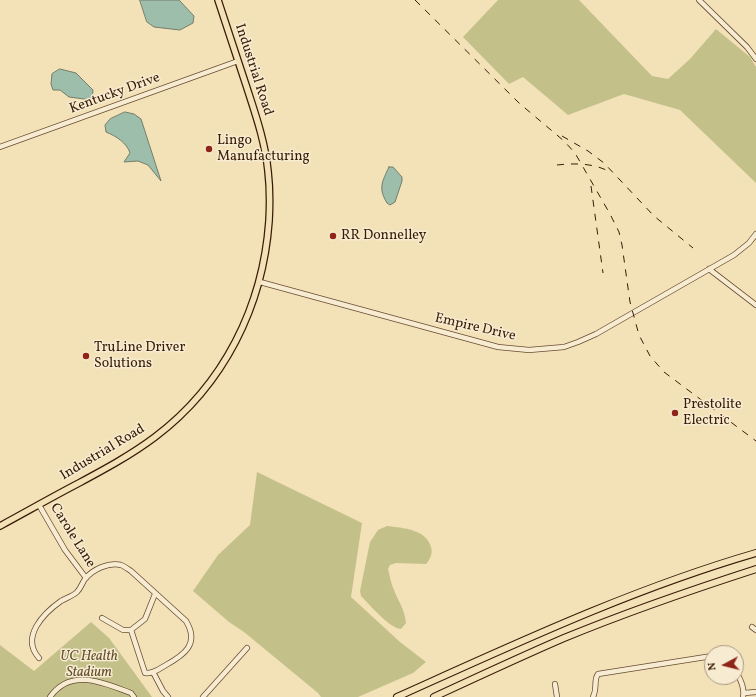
<!DOCTYPE html>
<html>
<head>
<meta charset="utf-8">
<style>
	body { margin:0 }
	#map { position:relative; width:756px; height:697px; overflow:hidden; background:#f3e1b8; font-family:Vollkorn,serif }
	canvas { display:block }
	.north { position:absolute; left:704px; top:645px; width:40px; height:40px; box-sizing:border-box; background:#f7ecd1; border:1px solid #ab9880; border-radius:50%; rotate:263deg; font-size:11px; font-weight:700; line-height:16px; text-align:center; color:#391b06 }
	.north::after { content:''; display:block; margin:auto; width:14px; height:18px; background:#8f2418; clip-path:polygon(50% 0,100% 100%,50% 72%,0 100%) }
</style>
</head>
<body>
<div id="map">
<canvas width="756" height="697"></canvas>
<div class="north">N</div>
</div>
<script>
const ctx = document.querySelector('canvas').getContext('2d');
ctx.lineJoin = 'round';
function fill(path, color) { ctx.fillStyle = color; ctx.fill(path, 'evenodd'); }
function strokePath(path, color, width, dash) { ctx.strokeStyle = color; ctx.lineWidth = width; ctx.lineCap = dash ? 'butt' : 'round'; ctx.setLineDash(dash || []); ctx.stroke(path); }
function write(font, color, halo, rows, align = 'center') {
  ctx.font = font + ' Vollkorn,serif'; ctx.lineWidth = 3; ctx.setLineDash([]); ctx.textBaseline = 'middle'; ctx.strokeStyle = halo; ctx.fillStyle = color; for (const [text, x, y, turn = 0] of rows) {
    ctx.save(); ctx.translate(x, y); ctx.rotate((+turn || 0) * Math.PI / 180); ctx.textAlign = isNaN(turn) ? turn : align; if (halo) ctx.strokeText(text, 0, 0); ctx.fillText(text, 0, 0); ctx.restore();
  }
}
fill(new Path2D(`
	M498,0H579L652,76L668,79L690,59L716,29L750,57L756,67V183L680,110L624,94L568,115L523,77L509,84L463,37Z
	M257,472L362,523L351,597L400,642L426,662L413,673L358,697H321L318,693L244,632L229,622L193,591L218,555L250,525Z
	M387,526C403,528 426,529 431,547C433,553 430,560 426,564L396,563L390,565L388,569C390,576 391,584 394,590C399,603 404,607 406,623L401,629C389,628 370,605 361,596L360,591L370,542L378,530Z
	M91,622L109,638L152,697H0V645L34,671Z`), '#c3c189');
const water = new Path2D(`
	M140,0H179L194,16L193,23L180,30L154,27L147,22Z
	M60,69L76,73L93,90L92,100L69,97L60,90H53L51,84L52,74Z
	M125,112L134,114L141,119L161,181L148,165L138,161L124,162L130,153C127,143 116,136 106,132L105,125L110,119Z
	M389,167H393L402,177V181L395,202L390,205L387,203C378,188 382,182 389,167Z`);
fill(water, '#9cbeab');
strokePath(water, '#747d69', 1);
const minor = new Path2D(`
	M699,0L747,47L756,59
	M0,147L238,61
	M709,269L756,305
	M260,282L498,347L529,350L564,347L578,342L596,334L734,255L749,243L756,234
	M39,505L65,550L86,578
	M102,618L123,630H131
	M752,627L756,630
	M131,630L145,619L155,594
	M39,658C20,637 44,613 61,601C66,598 73,596 77,592C81,588 82,583 85,579C93,569 109,562 121,565C124,566 128,569 131,571L186,621C200,644 184,655 166,665C159,669 153,674 145,673L131,630
	M736,671C740,679 745,688 743,697
	M153,672L163,691L168,697
	M555,684L557,697
	M744,693L756,692
	M50,697C71,667 104,683 131,693L134,697
	M203,697L247,648
	M593,697C598,687 593,681 598,674L712,656`);
const major = new Path2D(`
	M0,526C26,512 52,497 79,483C105,469 131,455 155,437C224,385 263,306 269,221C270,204 270,188 268,171C265,141 255,113 246,85C237,57 227,28 218,0`);
const highway = new Path2D(`
	M397,697C515,644 632,589 756,553
	M434,697C477,677 520,657 564,638C627,612 691,590 756,569`);
strokePath(minor, '#684c32', 6);
strokePath(major, '#391b06', 8);
strokePath(highway, '#391b06', 8);
strokePath(minor, '#f7ecd1', 4.5);
strokePath(major, '#f3e1b8', 5.5);
strokePath(highway, '#f3e1b8', 6);
strokePath(new Path2D(`
	M415,0L519,103L564,141L575,153L610,214L619,232L622,245L630,302L639,335L650,356L664,372L756,441
	M562,136L588,151L604,163L654,216L693,248
	M557,165C575,163 594,163 610,172
	M591,186L603,273`), '#391b06', 1, [7, 7]);
for (const [x, y, r, color] of [
	[209,149,4,"#8f2418"],
	[333,236,4,"#8f2418"],
	[86,356,4,"#8f2418"],
	[675,413,4,"#8f2418"]
]) { const dot = new Path2D(); dot.arc(x, y, r, 0, 2 * Math.PI); ctx.fillStyle = color; ctx.fill(dot); strokePath(dot, '#f7ecd1', 1.5); }
write('14px', '#391b06', '#f7ecd1', [
	["Industrial Road",253,70,72],
	["Kentucky Drive",115,94,-20],
	["Empire Drive",475,328,13],
	["Industrial Road",103,453,-31],
	["Carole Lane",72,536,58]
]);
write('14px', '#391b06', '#f7ecd1', [
	["Lingo",217,141],
	["Manufacturing",217,157],
	["RR Donnelley",341,236],
	["TruLine Driver",94,348],
	["Solutions",94,364],
	["Prestolite",683,405],
	["Electric",683,421]
], 'left');
write('italic 14px', '#624d2d', '#f7ecd1', [
	["UC Health",89,657],
	["Stadium",89,673]
]);
</script>
</body>
</html>
